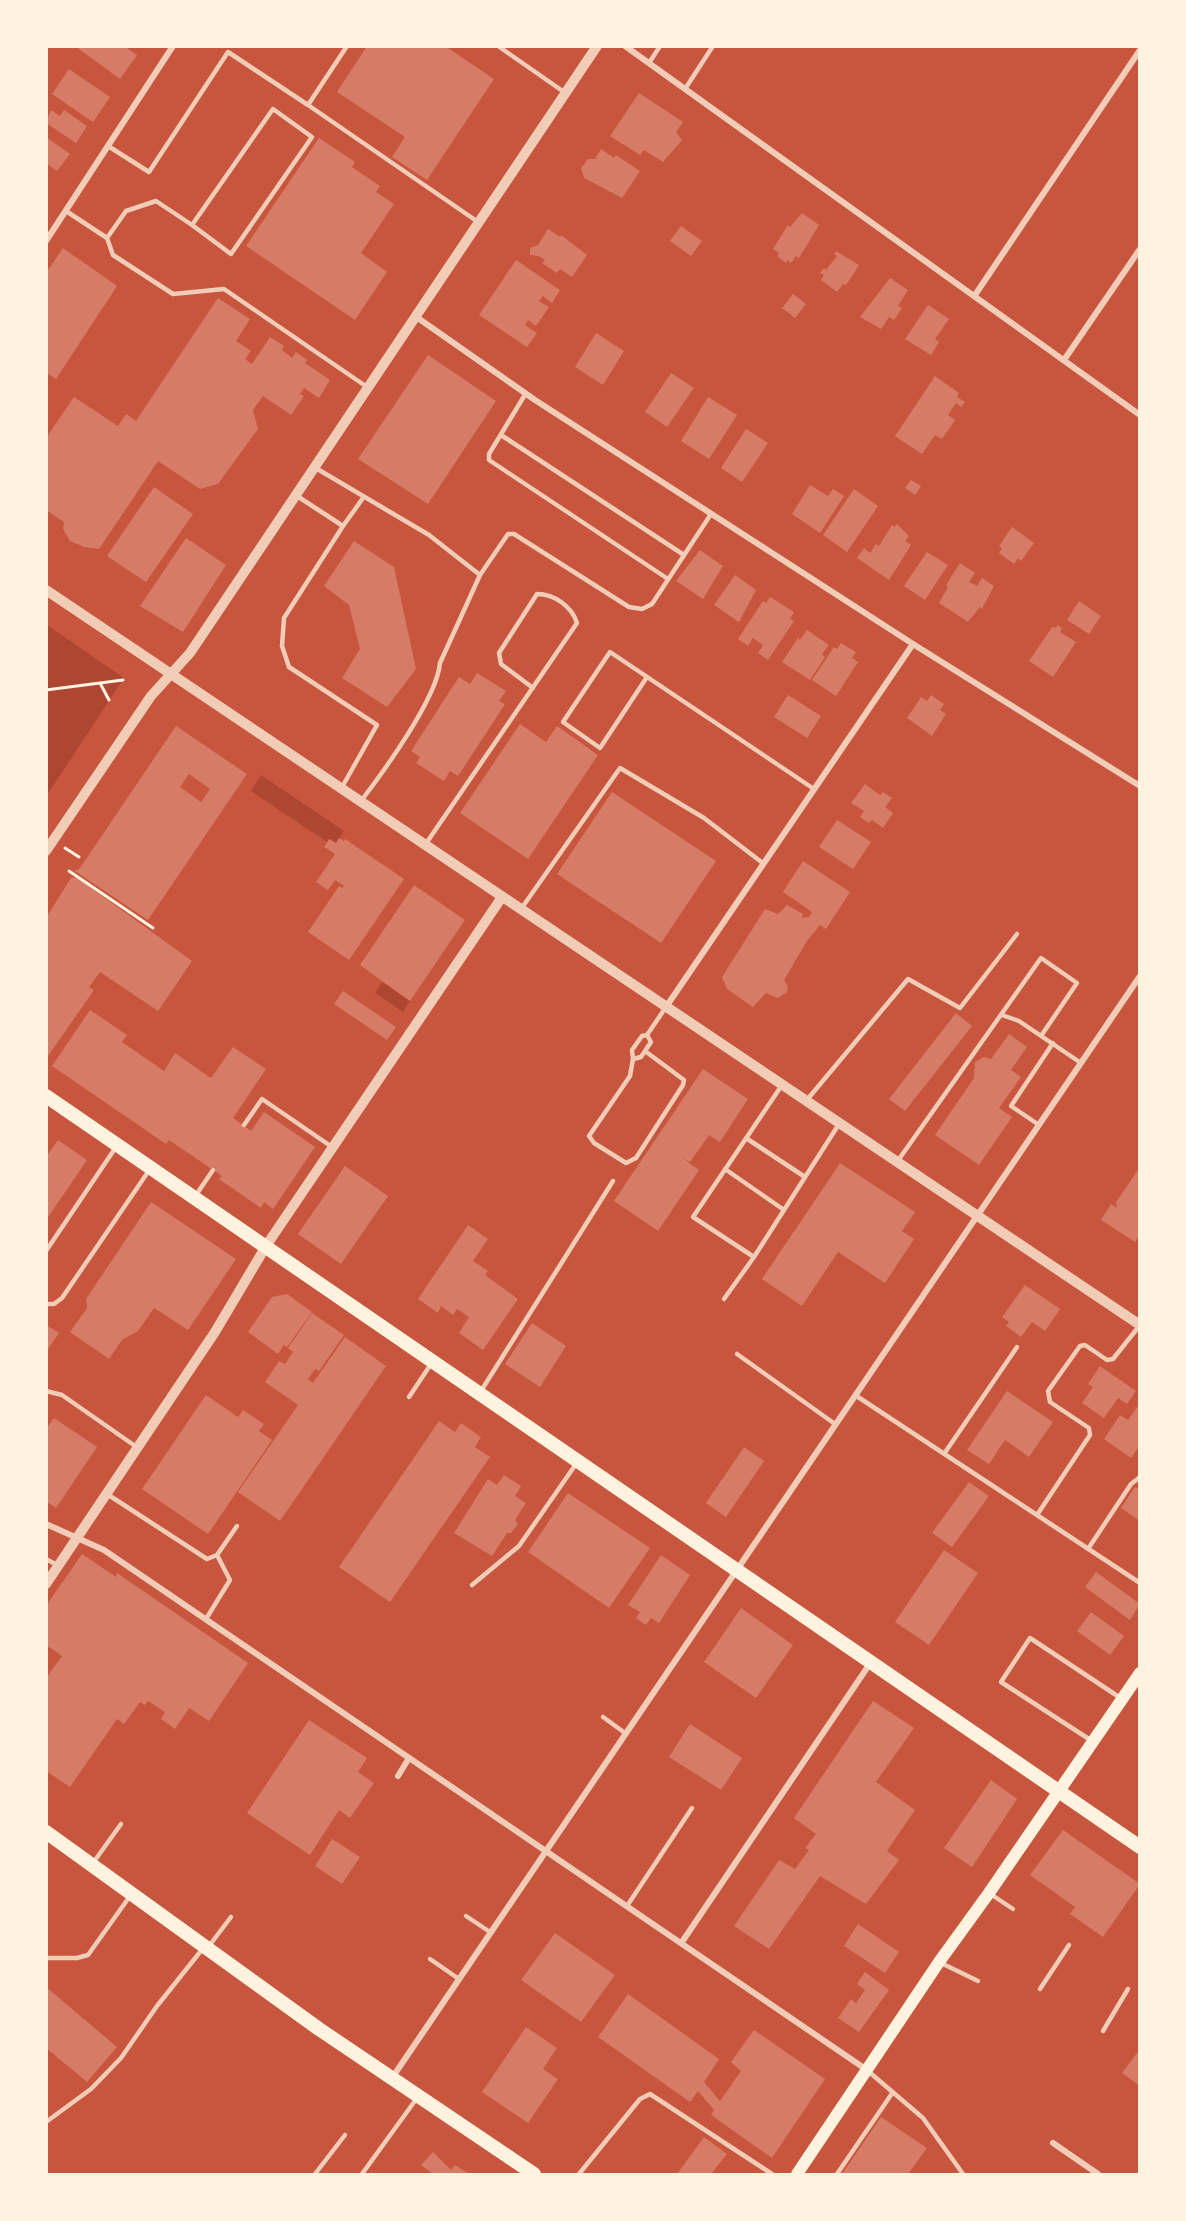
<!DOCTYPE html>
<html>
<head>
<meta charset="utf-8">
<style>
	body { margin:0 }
	#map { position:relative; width:1186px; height:2221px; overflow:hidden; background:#c8553d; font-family:"Roboto Condensed",sans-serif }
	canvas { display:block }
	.frame { position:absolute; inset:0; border:48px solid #fff3e0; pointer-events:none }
</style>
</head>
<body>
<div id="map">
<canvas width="1186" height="2221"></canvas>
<div class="frame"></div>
</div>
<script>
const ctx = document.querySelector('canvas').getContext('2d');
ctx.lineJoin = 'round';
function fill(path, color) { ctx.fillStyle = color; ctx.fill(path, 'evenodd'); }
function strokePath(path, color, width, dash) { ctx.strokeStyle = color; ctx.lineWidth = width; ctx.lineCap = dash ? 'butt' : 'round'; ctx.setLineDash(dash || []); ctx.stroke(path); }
fill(new Path2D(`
	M47,625L124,678L47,795Z
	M261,775L344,831L336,843L330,839L327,842L251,791Z
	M382,982L410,1001L403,1012L375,993Z`), '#ae4732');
fill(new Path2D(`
	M75,46H124L137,55L120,79Z
	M367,46H445L494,79L427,180L392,157L405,137L337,92Z
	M69,69L110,97L93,122L52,94Z
	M639,93L683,122L676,132L682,140L663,162L644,150L640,155L610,136Z
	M51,110L60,116L64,110L87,126L76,143L46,123Z
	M46,137L70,154L57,171L46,163Z
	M319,138L355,162L352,167L380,186L376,192L394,204L361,253L387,272L355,320L246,246Z
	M601,149L614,158L616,155L640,171L622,198L584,178L581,168L588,159H595Z
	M802,213L819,225L799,258L796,256L791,263L787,260L786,263L777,256L779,253L773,249L788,225L790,227Z
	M681,226L702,241L691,256L670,241Z
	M548,229L560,237L561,235L587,255L572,277L560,269L557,273L542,263L545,260L539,256L530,255V248L538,245Z
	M63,248L117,286L56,379L46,373V273Z
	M836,251L859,265L846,285L843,284L837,292L821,280L824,275L820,273L824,268L826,270L837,256L834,254Z
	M516,260L560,290L552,303L543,296L539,301L549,307L536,326L528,320L525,325L537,333L527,347L479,315Z
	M890,278L908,290L898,306L902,308L894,320L889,317L881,329L860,317Z
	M793,294L806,304L795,318L782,308Z
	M218,298L250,319L236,341L251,351L245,359L252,364L270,337L284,346L282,350L292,358L296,352L307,360L305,363L330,380L319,398L304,388L300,394L304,396L291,415L263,396L253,410L258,429L218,484L200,489L158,461L99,549L84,547L70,541L63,529L64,522L46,510V438L74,397L118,426L126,414L136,421Z
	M928,305L949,319L935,339L939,342L931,355L905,339Z
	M596,333L624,351L603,385L575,367Z
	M428,355L496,401L428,504L358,459Z
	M671,373L694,388L667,427L645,412Z
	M935,376L959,393L957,397L965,402L961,407L956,403L948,415L955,420L942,439L935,435L922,454L895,436Z
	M708,397L737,415L709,459L681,441Z
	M746,429L768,443L742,482L721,468Z
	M911,480L921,486L915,495L905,488Z
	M810,485L828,496L833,489L844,496L820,533L792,514Z
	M154,487L193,514L146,582L107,556Z
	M854,489L878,506L847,552L823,535Z
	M897,524L909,536L905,541L911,545L889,580L857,558L864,548L870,553L876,544L879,546L892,525L895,527Z
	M1012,527L1034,543L1021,561L1018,558L1014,564L999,553L1002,548L999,546Z
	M186,538L226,565L183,632L140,606Z
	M354,541L394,567L416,669L387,707L342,678L360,649L349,605L324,586Z
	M700,550L723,566L703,599L676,581Z
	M927,552L948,565L925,600L904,586Z
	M960,563L975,573L969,582L977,586L982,578L994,586L982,609L980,607L968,622L939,603L948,587L946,585Z
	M735,575L756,590L739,622L714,605Z
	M770,597L794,612L790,619L794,621L768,660L758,653L763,645L753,638L748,646L738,639L763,601L766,603Z
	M1079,601L1101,616L1089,634L1067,620Z
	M1058,625L1062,628L1060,632L1076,642L1053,677L1029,661L1053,626L1055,628Z
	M807,630L829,645L822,654L825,657L810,680L782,662L798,638L800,640Z
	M841,643L856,652L852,658L858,662L836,696L812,680L834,647L837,649Z
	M477,673L506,691L499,701L505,704L458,776L450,771L444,781L416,763L420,757L411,751L459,677L470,684Z
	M788,695L821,716L807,738L774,717Z
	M931,695L944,704L940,710L946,714L932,736L907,718L921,697L927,701Z
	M520,724L546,742L557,726L598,755L528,859L460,813Z
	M176,726L247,774L148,920L75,871L80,868ZM189,774L210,789L201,802L180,787Z
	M865,784L880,795L883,792L892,798L885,807L893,813L883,828L872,820L869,823L860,817L864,811L851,803Z
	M612,792L716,861L661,943L557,874Z
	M837,820L871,842L853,869L819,847Z
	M339,838L344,841L345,839L404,879L349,960L308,932L339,886L342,888L344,886L335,880L328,890L316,882L335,854L324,847L329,839L336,843Z
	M803,861L850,892L826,929L820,925L807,941L784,980L788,987L787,992L778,998L766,993L753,1007L727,989L722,977L765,909L778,914L787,905L803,914L802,918L809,917L812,912L783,892Z
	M76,877L192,961L158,1011L100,972L89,987L94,990L46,1059V918L71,878Z
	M414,885L465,920L410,1001L360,965Z
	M343,991L396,1027L387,1040L334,1004Z
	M90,1010L127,1035L122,1042L164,1071L175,1053L211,1078L233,1047L266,1069L233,1118L251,1131L264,1112L315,1147L273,1209L264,1202L261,1208L219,1179L222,1176L169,1140L166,1144L52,1066Z
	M956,1013L972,1026L905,1111L889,1099Z
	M1009,1034L1027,1047L1011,1070L1021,1077L999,1108L1012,1117L979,1165L935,1135L974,1078L975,1062L984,1057L991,1059Z
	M703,1069L748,1099L720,1142L709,1135L690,1162L680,1156L699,1170L658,1231L614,1201Z
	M58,1140L87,1160L46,1220V1157Z
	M840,1163L915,1212L902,1231L914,1239L885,1283L838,1252L802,1306L762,1279Z
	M345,1166L388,1196L341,1264L298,1234Z
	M1140,1167V1234L1135,1242L1101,1220L1111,1204L1117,1208L1116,1202Z
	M151,1202L236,1259L188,1330L154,1308L138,1331L122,1340L109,1359L70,1332L87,1308L86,1299Z
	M468,1225L488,1239L473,1261L488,1271L485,1275L518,1299L483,1350L459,1333L469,1317L457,1309L453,1315L441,1306L438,1313L418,1299Z
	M1025,1285L1060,1309L1045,1331L1032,1322L1021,1337L1006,1326L1009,1322L1002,1317Z
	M287,1294L312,1312L287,1347L284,1345L278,1354L248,1332L272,1297Z
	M312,1313L344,1335L319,1371L315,1369L308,1379L313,1383L345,1337L386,1366L280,1521L238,1492L298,1405L265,1382L279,1361L285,1364L293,1352L288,1348Z
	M532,1323L566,1346L540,1387L505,1364Z
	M46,1325L59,1333L46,1352Z
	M1100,1366L1136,1391L1127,1404L1118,1398L1104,1418L1082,1403L1093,1387L1088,1384Z
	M1007,1391L1053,1422L1029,1457L1005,1440L989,1464L967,1450Z
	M206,1395L238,1417L243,1410L264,1424L259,1431L272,1440L208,1534L142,1489Z
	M1140,1403V1445L1131,1458L1104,1439L1120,1415L1128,1420Z
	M54,1418L97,1447L56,1508L46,1501V1429Z
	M439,1421L455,1432L461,1423L481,1437L475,1447L490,1457L390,1602L339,1567Z
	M744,1447L764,1461L726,1517L706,1503Z
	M504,1475L521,1486L515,1496L526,1503L515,1520L518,1524L511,1533H507L492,1556L454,1533L488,1479L497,1485Z
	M969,1482L989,1496L952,1547L932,1533Z
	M1135,1487L1140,1490V1521L1121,1508Z
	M568,1493L650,1548L609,1608L528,1552Z
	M944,1550L978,1573L929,1645L895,1622Z
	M82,1554L116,1577L117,1573L248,1663L209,1721L189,1708L175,1729L161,1719L165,1712L148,1701L145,1705L140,1702L124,1724L117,1719L70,1787L46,1771V1678L62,1656L46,1645V1606Z
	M661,1555L690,1575L659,1623L651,1618L646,1625L636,1618L640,1612L628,1605Z
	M1096,1572L1140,1604L1130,1620L1085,1587Z
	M741,1608L793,1645L756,1698L704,1662Z
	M1091,1612L1124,1636L1110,1655L1077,1631Z
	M873,1701L914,1728L876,1782L915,1810L887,1851L899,1860L866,1904L820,1876L769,1949L734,1926L779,1860L795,1869L809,1850L805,1848L816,1834L794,1818Z
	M309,1720L367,1758L358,1772L374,1783L350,1818L339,1810L310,1855L247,1813Z
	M690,1724L742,1758L721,1790L669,1757Z
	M991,1780L1017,1799L972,1867L944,1848Z
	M1063,1830L1140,1884L1103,1937L1070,1914L1075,1907L1030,1875Z
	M332,1839L360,1857L342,1884L315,1866Z
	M858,1924L899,1952L885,1973L844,1946Z
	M555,1933L615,1975L581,2022L521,1980Z
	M865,1972L889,1990L859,2032L838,2018L851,1999L856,2003L865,1990L857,1984Z
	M46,1987L117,2047L87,2082L46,2048Z
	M628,1994L719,2059L704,2082L720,2101L741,2071L731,2062L754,2030L825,2079L772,2158L711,2115L714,2110L698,2091L690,2102L598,2037Z
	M526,2027L557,2048L543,2069L558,2079L528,2123L482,2092Z
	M1140,2049V2086L1122,2073Z
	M881,2117L927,2148L908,2174H842Z
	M704,2137L727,2154L711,2174H677Z
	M433,2152L451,2170L455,2165L469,2174H433L421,2165Z`), '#d67c66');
strokePath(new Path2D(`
	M100,683L109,700
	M46,690L123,680
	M65,848L79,857
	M69,871L153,928`), '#fff3e0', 3);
strokePath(new Path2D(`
	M498,46L564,92
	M649,63L660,46
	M685,89L713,46
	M308,105L478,222
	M108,146L149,172L228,52L308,105L347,46
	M66,211L107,238L113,255L173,294L224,289L367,387
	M107,238L126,211L156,201L192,225L273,109L312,137L231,254L192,225
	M526,393L489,454V460L668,579
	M501,435L684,555
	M314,467L429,535L480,575
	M297,496L343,526L284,618L282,646L289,667L377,725L341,789
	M343,526L363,498
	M647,677L600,748L563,722L610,652L814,789
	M361,801C384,771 437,698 440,663L480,575L508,534H514L629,607L642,609L652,604L711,514
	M425,845L577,623C572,607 555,594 537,594L499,653L501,664L533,688
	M521,909L620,768L704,818L764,864
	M1002,1015L1019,1021L1081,1063
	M647,1035L651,1042L641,1057L633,1059L632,1050L642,1036L647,1035L666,1007
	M633,1059L630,1076L589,1136L594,1143L626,1163L636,1158L683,1085L684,1080L645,1051
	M782,1085L693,1217L754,1257L839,1124
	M806,1101L908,979L960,1008L1017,934
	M244,1125L262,1099L332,1147
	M1039,1125L1011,1106L1053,1043
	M746,1138L805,1177
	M897,1162L1041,958L1077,983L1041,1036
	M725,1169L784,1210
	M196,1195L213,1170
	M46,1251L116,1147
	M724,1299L754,1257
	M46,1304H54L62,1298L150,1169
	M737,1354L835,1424
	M46,1391L62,1395L138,1448
	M481,1391L613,1181
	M855,1395L1140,1583
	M409,1397L431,1364
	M944,1454L1017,1347
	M107,1494L207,1559L217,1555L237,1526
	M1037,1515L1090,1435L1089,1428L1050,1402L1048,1391L1080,1346L1085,1345L1107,1360L1113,1359L1140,1325
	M1088,1549L1131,1484L1140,1477
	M46,1559L57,1565
	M472,1585L519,1546L576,1464
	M206,1619L230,1580L217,1555
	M603,1717L625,1733
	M1092,1741L1001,1682L1030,1638L1122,1699
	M93,1863L121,1824
	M989,1893L1013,1909
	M627,1906L692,1808
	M466,1916L490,1932
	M209,1946L231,1917
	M46,1958H77L88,1955L130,1896
	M430,1959L459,1979
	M941,1963L978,1981
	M1040,1989L1069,1945
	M1103,2031L1128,1989
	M868,2071L923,2118L963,2174
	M46,2122L91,2089L121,2058L157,2006L204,1947
	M315,2174L345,2135
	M362,2174L417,2098
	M579,2174L640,2099L650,2094L772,2174
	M837,2174L893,2092`), '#f1ccb7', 4.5);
strokePath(new Path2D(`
	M625,46L1140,415
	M46,241L173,46
	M975,295L1140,50
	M415,316L535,400L913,644L1140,786
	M1064,360L1140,249
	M666,1007L913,644
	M46,1524L104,1550L867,2070
	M398,1776L409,1758
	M682,1942L871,1662
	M392,2078L1140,976
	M1053,2143L1098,2174`), '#f1ccb7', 6);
strokePath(new Path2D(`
	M46,590L1140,1325
	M46,851L151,696L190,653L597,46
	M46,1584L215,1332L266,1246L502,897`), '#f1ccb7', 10);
strokePath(new Path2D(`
	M797,2174L939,1962L989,1893L1140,1673`), '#fff3e0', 12);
strokePath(new Path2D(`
	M46,1096L1140,1847
	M46,1832L319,2029L534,2174`), '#fff3e0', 14);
</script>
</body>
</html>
